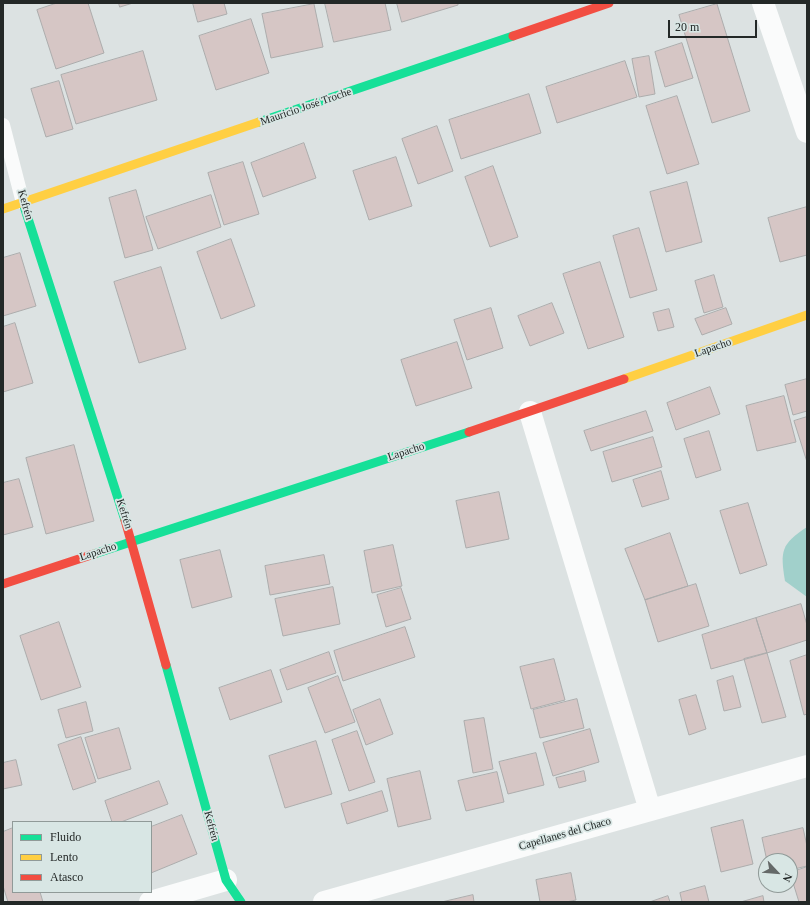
<!DOCTYPE html>
<html>
<head>
<meta charset="utf-8">
<style>
	body { margin:0 }
	#map { position:relative; width:810px; height:905px; overflow:hidden; background:#dce2e2; font-family:Georgia,serif }
	canvas { display:block }
	.frame { position:absolute; inset:0; border:4px solid #232827; pointer-events:none }
	.legend { position:absolute; left:12px; top:821px; width:140px; height:72px; box-sizing:border-box; background:#d8e6e4; border:1px solid #909a98; margin:0; padding:5px 7px; list-style:none; font-size:12px; color:#232827 }
	.legend li { display:flex; align-items:center; gap:8px; height:20px }
	.legend b { width:20px; border:1px solid #909a98 }
	.north { position:absolute; left:758px; top:853px; width:40px; height:40px; box-sizing:border-box; background:#d8e6e4; border:1px solid #909a98; border-radius:50%; rotate:116deg; font-size:11px; font-weight:700; line-height:16px; text-align:center; color:#232827 }
	.north::after { content:''; display:block; margin:auto; width:14px; height:18px; background:#646968; clip-path:polygon(50% 0,100% 100%,50% 72%,0 100%) }
	.scale { position:absolute; left:668px; top:20px; width:89px; height:18px; box-sizing:border-box; border:2px solid #232827; border-top:0; padding-left:5px; font-size:12px; line-height:14px; white-space:nowrap; color:#232827; -webkit-text-stroke:3px #d8e6e4; paint-order:stroke }
</style>
</head>
<body>
<div id="map">
<canvas width="810" height="905"></canvas>
<div class="frame"></div>
<ul class="legend">
<li><b style="height:5px;background:#16e098"></b>Fluido</li>
<li><b style="height:5px;background:#ffcf43"></b>Lento</li>
<li><b style="height:5px;background:#f24e42"></b>Atasco</li>
</ul>
<div class="north">N</div>
<div class="scale">20 m</div>
</div>
<script>
const ctx = document.querySelector('canvas').getContext('2d');
ctx.lineJoin = 'round';
function fill(path, color) { ctx.fillStyle = color; ctx.fill(path, 'evenodd'); }
function strokePath(path, color, width, dash) { ctx.strokeStyle = color; ctx.lineWidth = width; ctx.lineCap = dash ? 'butt' : 'round'; ctx.setLineDash(dash || []); ctx.stroke(path); }
function write(font, color, halo, rows, align = 'center') {
  ctx.font = font + ' Georgia,serif'; ctx.lineWidth = 3.5; ctx.setLineDash([]); ctx.textBaseline = 'middle'; ctx.strokeStyle = halo; ctx.fillStyle = color; for (const [text, x, y, turn = 0] of rows) {
    ctx.save(); ctx.translate(x, y); ctx.rotate((+turn || 0) * Math.PI / 180); ctx.textAlign = isNaN(turn) ? turn : align; if (halo) ctx.strokeText(text, 0, 0); ctx.fillText(text, 0, 0); ctx.restore();
  }
}
fill(new Path2D(`
	M807,527V597L785,581C780,551 781,544 807,527Z`), '#a1d0cb');
const building = new Path2D(`
	M57,3H88L104,53L56,69L37,10Z
	M119,3H133L120,7Z
	M193,3H224L227,14L198,22Z
	M325,3H385L391,30L334,42Z
	M397,3H458V5L402,22Z
	M314,4L323,47L271,58L262,14Z
	M717,4L750,111L712,123L679,15Z
	M251,19L269,73L216,90L199,36Z
	M682,43L693,78L665,87L655,52Z
	M143,51L157,100L76,124L61,75Z
	M649,56L655,94L639,97L632,59Z
	M625,61L637,97L557,123L546,87Z
	M59,81L73,129L46,137L31,89Z
	M529,94L541,133L461,159L449,120Z
	M677,96L699,164L667,174L646,106Z
	M437,126L453,171L418,184L402,139Z
	M304,143L316,178L263,197L251,163Z
	M396,157L412,206L369,220L353,171Z
	M243,162L259,214L224,225L208,173Z
	M493,166L518,237L490,247L465,177Z
	M687,182L702,242L666,252L650,192Z
	M136,190L153,250L125,258L109,198Z
	M211,195L221,227L158,249L146,217Z
	M807,207V255L780,262L768,218Z
	M639,228L657,290L630,298L613,236Z
	M231,239L255,306L221,319L197,252Z
	M20,253L36,306L3,316V258Z
	M600,262L624,337L588,349L563,274Z
	M161,267L186,349L139,363L114,282Z
	M714,275L723,307L704,313L695,281Z
	M552,303L564,333L530,346L518,316Z
	M491,308L503,348L467,360L454,320Z
	M726,308L732,324L702,335L695,319Z
	M669,309L674,327L658,331L653,313Z
	M15,323L33,383L3,392V327Z
	M457,342L472,388L416,406L401,360Z
	M807,379V411L793,415L785,385Z
	M710,387L720,414L676,430L667,403Z
	M784,396L796,442L757,451L746,406Z
	M646,411L653,431L591,451L584,431Z
	M807,417V462L794,421Z
	M709,431L721,470L696,478L684,439Z
	M653,437L662,467L612,482L603,452Z
	M74,445L94,521L46,534L26,458Z
	M661,471L669,499L642,507L633,480Z
	M19,479L33,527L3,535V483Z
	M499,492L509,539L466,548L456,501Z
	M748,503L767,565L740,574L720,511Z
	M670,533L688,586L645,600L625,549Z
	M393,545L402,586L372,593L364,551Z
	M220,550L232,597L192,608L180,560Z
	M324,555L330,584L270,595L265,566Z
	M696,584L709,626L658,642L645,600Z
	M333,587L340,624L283,636L275,599Z
	M401,588L411,619L386,627L377,595Z
	M801,604L807,625V640L767,653L756,618Z
	M756,618L767,653L711,669L702,635Z
	M59,622L81,687L41,700L20,636Z
	M405,627L415,657L343,681L334,651Z
	M329,652L336,673L287,690L280,670Z
	M767,653L786,717L762,723L744,659Z
	M807,655V714L804,715L790,661Z
	M554,659L565,700L531,709L520,667Z
	M271,670L282,702L230,720L219,688Z
	M338,676L355,722L325,733L308,688Z
	M733,676L741,707L724,711L717,681Z
	M696,695L706,729L689,735L679,700Z
	M380,699L393,734L366,745L353,710Z
	M577,699L584,728L540,738L533,710Z
	M86,702L93,731L66,738L58,710Z
	M484,718L493,769L473,773L464,721Z
	M119,728L131,769L98,779L85,738Z
	M590,729L599,762L553,776L543,743Z
	M357,731L375,782L349,791L332,740Z
	M81,737L96,782L73,790L58,745Z
	M316,741L332,794L285,808L269,756Z
	M536,753L544,785L508,794L499,762Z
	M16,760L22,785L3,789V763Z
	M420,771L431,819L398,827L387,779Z
	M584,771L586,781L559,788L556,778Z
	M497,772L504,802L466,811L458,781Z
	M159,781L168,804L121,822H112L105,801Z
	M382,791L388,811L347,824L341,804Z
	M182,815L197,854L151,873V827Z
	M743,820L753,864L721,872L711,828Z
	M13,828V892H40L43,902H8L3,886V832Z
	M803,828L807,846V866L790,870V861H767L762,838Z
	M807,867V902H799L790,873Z
	M571,873L576,900L566,902H540L536,880Z
	M705,886L709,902H682L680,893Z
	M473,895L474,902H442Z
	M668,896L670,902H650Z
	M763,896L764,902H741Z`);
fill(building, '#d6c6c5');
strokePath(building, '#acacac', 1);
strokePath(new Path2D(`
	M3,125L23,203`), '#fafbfb', 14);
strokePath(new Path2D(`
	M763,3L807,132
	M530,412L650,810
	M150,902L226,880
	M324,902L807,766`), '#fafbfb', 22);
strokePath(new Path2D(`
	M259,122L513,36
	M23,203L125,520
	M94,554L469,432
	M166,665L226,880L241,902`), '#16e098', 9);
strokePath(new Path2D(`
	M3,209L259,122
	M624,379L807,315`), '#ffcf43', 9);
strokePath(new Path2D(`
	M513,36L609,3
	M469,432L624,379
	M125,520L166,665
	M3,584L94,554`), '#f24e42', 9);
write('11px', '#232827', '#d8e6e4', [
	["Mauricio José Troche",306,107,-19],
	["Kefrén",25,205,74],
	["Lapacho",713,348,-19],
	["Lapacho",406,452,-18],
	["Kefrén",124,514,72],
	["Lapacho",98,552,-18],
	["Kefrén",211,826,75],
	["Capellanes del Chaco",565,834,-16]
]);
</script>
</body>
</html>
